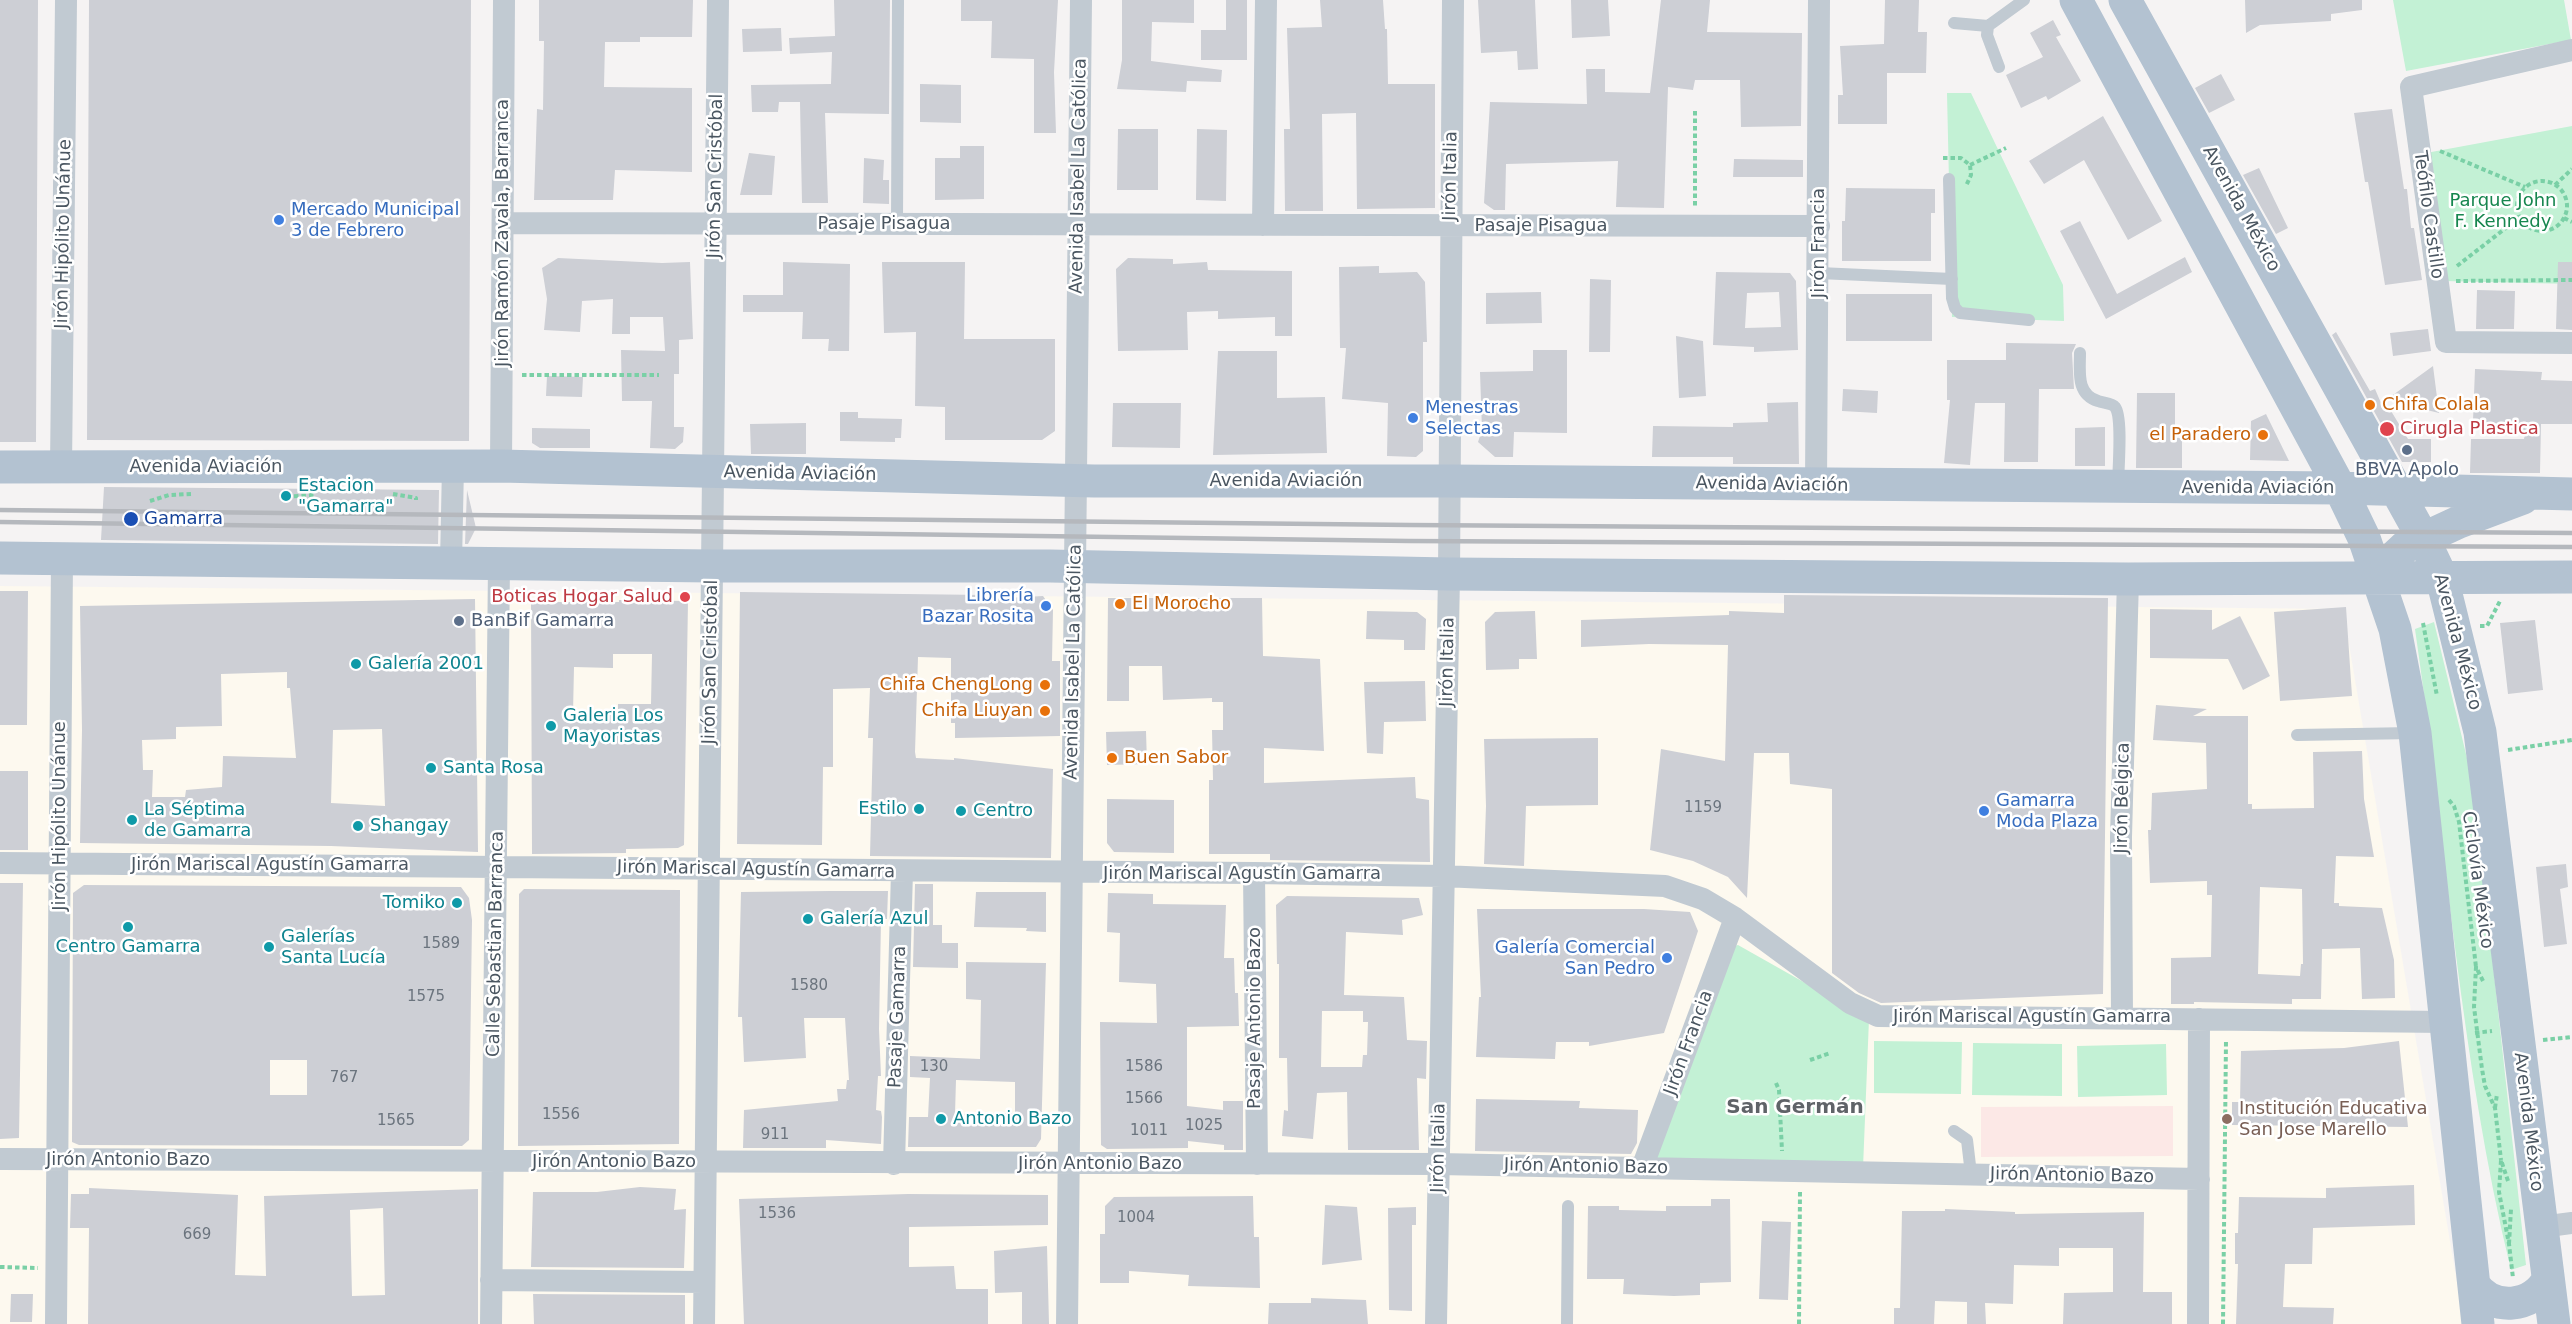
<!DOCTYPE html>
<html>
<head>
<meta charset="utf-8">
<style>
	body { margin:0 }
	canvas { display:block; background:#f5f3f3 }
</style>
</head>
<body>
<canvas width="2572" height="1324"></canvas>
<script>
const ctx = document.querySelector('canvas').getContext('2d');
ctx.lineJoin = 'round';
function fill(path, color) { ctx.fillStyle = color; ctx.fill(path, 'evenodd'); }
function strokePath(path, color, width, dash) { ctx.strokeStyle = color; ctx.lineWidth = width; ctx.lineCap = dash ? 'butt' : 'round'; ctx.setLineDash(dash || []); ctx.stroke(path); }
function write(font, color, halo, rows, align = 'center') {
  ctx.font = font + ' "DejaVu Sans",sans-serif'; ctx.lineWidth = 5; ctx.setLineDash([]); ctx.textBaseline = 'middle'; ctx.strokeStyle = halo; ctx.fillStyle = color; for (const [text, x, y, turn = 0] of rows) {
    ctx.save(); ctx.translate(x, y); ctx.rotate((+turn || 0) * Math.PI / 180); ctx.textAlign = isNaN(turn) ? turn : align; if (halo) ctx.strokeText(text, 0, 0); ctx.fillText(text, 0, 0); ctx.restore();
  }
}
fill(new Path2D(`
	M0,586L2343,609L2464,1324H0Z`), '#fdf9ef');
fill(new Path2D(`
	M2173,1106V1156L1981,1157V1107Z`), '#fce8e6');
fill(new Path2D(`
	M2393,0H2564L2571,40L2406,71Z
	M1947,93H1971L2063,285L2064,321L1952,317Z
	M2572,126V284L2443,281L2426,153Z
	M2434,622L2473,783L2526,1265L2511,1270C2460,1060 2446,843 2415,629Z
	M1738,945L1869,1019L1863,1168L1650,1165L1731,947Z
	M1874,1041L1962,1042L1961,1094L1874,1093Z
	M1973,1043L2062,1044V1096L1972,1095Z
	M2166,1044L2167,1095L2078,1097L2077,1046Z`), '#c3f1d5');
fill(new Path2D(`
	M0,0H38L36,442H0Z
	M89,0H471L469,441L87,440Z
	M539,0H693L692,37H640V42H605L604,87L692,88V172L615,170L613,200H534L537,109L543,110L544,41H539Z
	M834,0H890L889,114L825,113L828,203H802L800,102H779L778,112H752L751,85L831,84L832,52L790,54L789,38L835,36Z
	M961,0H1058L1054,72L1056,133H1034V59L991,58L992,21H961Z
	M1122,0H1194V23L1152,22L1151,61L1222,70L1221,82L1187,81L1186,92L1117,89L1122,60Z
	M1226,0H1247V60H1201V30H1226Z
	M1320,0H1383L1385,29H1387L1388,84H1435V208L1357,209L1356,113L1322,114L1323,211H1285L1284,129H1290L1287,28L1322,27Z
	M1478,0H1535L1538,69L1518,70L1517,51L1481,53Z
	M1571,0H1608L1610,36L1572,38Z
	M1661,0H1710L1707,32L1802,33L1801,126L1741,127L1740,80H1695L1693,90L1668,87L1664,208L1616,207L1618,161L1506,164L1505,210H1494L1484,203L1490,102L1587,104L1586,69H1605V92L1650,93Z
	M1885,0H1919L1918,32H1927L1926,73H1887V124H1838V95H1843L1840,46L1884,44Z
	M2245,0H2362V10L2331,14V21L2260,25L2246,33Z
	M2053,20L2061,35L2056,37L2081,81L2048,100L2046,96L2021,108L2006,75L2043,57L2030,33Z
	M781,28L782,51L743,52L742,29Z
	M2221,74L2235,100L2209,113L2195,88Z
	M920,84L961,85V123L920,122Z
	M2392,109L2404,189H2407L2411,228H2414L2422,280L2385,285L2368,182H2365L2354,113Z
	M2103,116L2162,221L2128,240L2084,160L2044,184L2029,161Z
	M1118,129H1158V190H1117Z
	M1197,129L1227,130L1226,201L1196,200Z
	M960,146H984V199L935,200V158H960Z
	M749,153L775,156L772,195H740Z
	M864,158L884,160L883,180H889V204L863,203Z
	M1734,159L1803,160V177H1733Z
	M2259,168L2288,228L2276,234L2243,175Z
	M1846,188L1935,189V213H1931V261H1842V221H1845Z
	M2080,221L2117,294L2185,257L2192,272L2106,319L2060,231Z
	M558,258L662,263L690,262L693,339L679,340V374H674V427H684L683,442L675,449L650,448L652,401H622L621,350L665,351L663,317H630V334H612L613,299L582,301L580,332L544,330L547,299L542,268Z
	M1128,258L1173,259V264L1207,262L1208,270L1292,271V336H1275V317L1218,319V311L1187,312L1188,350L1118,351L1116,269Z
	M783,262L850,264L849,351H828L829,339H802L803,312H743V295H783Z
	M882,262H965L964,339H1055V431L1042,440H945V407L915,406L916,332L884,333Z
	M2558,262H2572V330L2556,329Z
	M1379,266V273L1417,272L1425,282L1427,342H1423V451L1416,457L1387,456L1388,403L1342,399L1346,348H1340L1339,267Z
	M1716,272L1790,273L1796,281L1798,350L1754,352V347L1713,345ZM1779,292L1781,327L1745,328L1747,293Z
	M1590,279L1611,280L1610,352H1589Z
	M2477,290L2515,291L2514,329H2476Z
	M1541,292L1542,323L1486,324V293Z
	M1846,294H1932V341H1846Z
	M2428,329L2431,351L2393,356L2390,333Z
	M2336,332L2370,391L2375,389L2381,403L2385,401L2408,439H2431V462H2402L2332,335Z
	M1676,336L1703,341L1706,396L1679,398Z
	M2006,343L2076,344L2072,353L2074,389H2039L2038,462H2004L2005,403H1975L1970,465L1944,463L1950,400H1947V360H2006Z
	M1533,350H1567V433L1514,432L1513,457H1495L1478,442L1482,430L1480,372L1533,371Z
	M1218,351H1277V398L1325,397L1327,453L1213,455Z
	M2433,366L2439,413L2386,400Z
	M2475,369L2542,372L2541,380L2572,381V424H2541L2540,473H2470L2471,439H2524L2525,434L2473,421Z
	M547,376L583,377L582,397L546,396Z
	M1843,389L1878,391L1877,413L1842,411Z
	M2137,393H2175V438H2182V468H2136Z
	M1798,402L1799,464H1733V457H1652L1653,426L1733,427V423L1768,422L1767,403Z
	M1113,403H1181L1180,448L1112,447Z
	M840,412H858V418L902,419L901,438H895V442L840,441Z
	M2266,414L2289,461L2250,460L2251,421Z
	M806,423V454H751L750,424Z
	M2105,427V466H2075V428Z
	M532,428L590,429V448H540L532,443Z
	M104,487L439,490L438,544L101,540Z
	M467,490L476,528L468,544H465Z
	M0,591H28L27,725H0Z
	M740,592L986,595V599L1043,596L1053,610L1052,661H1060V736L955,738V723H951V658L918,657L915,752L916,758L954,760V758L1053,769L1051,858L870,856L873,738H868L870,688L833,689V767H823L822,845L737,844Z
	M1784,595L2108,598L2103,994L1881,1003L1859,993L1832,973V789L1790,784L1789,753H1754L1747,898L1728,877L1693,861L1650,850L1661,749L1725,761L1728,645L1649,644L1581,647V620L1729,615V611L1784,613Z
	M1108,598H1262L1263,656L1320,659L1324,751L1264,748V783L1415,777L1416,798L1429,800L1430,862L1270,860V854H1209V780H1213L1212,730H1223V702H1212V698L1163,700L1162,666H1129V701H1107Z
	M475,599L478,852L331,846L80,843L82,730L80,606ZM287,672V688H290L296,758L223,756L222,787L186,790L185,797H152L153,770H143L142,740L176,739V727L222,726L221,674ZM382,729L385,806L331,803L333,730Z
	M619,600L688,601L684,845L678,848L626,849V853L532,854L531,602H619ZM613,654H652L651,704H618V715L573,713L574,667L613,668Z
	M2346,607L2352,696L2280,701L2274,612Z
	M2150,609L2212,610V630L2240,616L2270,676L2243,690L2228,659L2150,658Z
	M1367,611L1417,612L1426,619L1425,650H1404V640L1366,639Z
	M1535,611L1537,659H1519V669L1486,670L1485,622L1495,612Z
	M2535,620L2543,690L2508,694L2500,623Z
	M1425,681L1426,721L1384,722L1383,754L1367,753L1364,682Z
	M2156,705L2207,709L2193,716H2248V804H2252V809L2314,808L2313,752L2362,751L2364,799L2374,857L2336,856L2334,903H2339V906L2382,908L2394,960L2395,998L2362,999L2360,948L2322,949L2321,999H2292V1004L2194,1002V1004H2171V958L2211,957L2212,895H2207V881L2150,883L2148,830H2151L2152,793L2207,789L2206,743L2153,740ZM2260,887L2302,889L2303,964H2301L2300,976L2258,974Z
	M1146,731L1147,764L1107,765L1106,732Z
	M1598,738V805L1526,806L1524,866L1484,864L1486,806L1484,739Z
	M0,771H28V850H0Z
	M1107,799L1174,800V853L1114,852L1107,843Z
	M2566,864L2568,887L2560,889L2567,944L2544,947L2536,867Z
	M0,883H23L19,1138L0,1139Z
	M915,884H933V925H942V943H958V968L913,967Z
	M84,885L461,887L469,898L472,920L469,1140L462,1146L79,1145L72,1142L73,893ZM270,1060H307V1095H270Z
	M524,889L680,890L679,1144L518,1146L519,894Z
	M830,891H888L887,919H881L879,1029L881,1076H878L876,1110L881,1111L882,1117L881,1144L826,1140V1148H743L744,1110L838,1101L837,1089H846L847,1080H849L845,1018H804L806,1058L744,1062L742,1017H738L741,892Z
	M976,892H1046V932L1026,931L1027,928L974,927Z
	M1108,893L1153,894V904L1226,905L1224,958H1234L1235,993H1238L1239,1026L1187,1027V1106L1223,1110V1101H1243V1150H1224V1145L1188,1141V1148L1107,1149L1101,1145L1100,1022L1157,1023L1156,984L1119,982L1120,933L1107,932Z
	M1287,896L1419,898L1423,915L1402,920L1403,935L1346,932L1344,995L1404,997L1407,1040L1427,1041L1426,1079L1417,1078L1419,1150H1348L1347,1092L1317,1093L1313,1139L1282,1136L1284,1110L1288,1111L1287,1058H1279V964H1277L1276,905ZM1322,1011H1363V1022H1368L1367,1055H1363L1362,1067H1321Z
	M1477,909H1644L1690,912L1698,931L1664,1033L1589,1046V1042H1556L1555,1059L1476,1057L1479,997H1481Z
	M966,962L1046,963L1041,1139L1036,1147H908L909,1117H928L930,1078L910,1077V1056L980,1059L981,1000L966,999ZM956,1080L1015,1082V1113L955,1114Z
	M2399,1041L2408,1127L2232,1125V1102H2240L2241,1051L2344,1048Z
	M1476,1099L1580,1101L1579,1108L1638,1110L1637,1143L1631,1154L1475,1151Z
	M2414,1185L2415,1225L2313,1228L2312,1264H2285L2283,1307L2334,1308L2333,1324H2236L2238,1264H2235V1233H2238L2239,1197L2326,1198V1188Z
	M640,1187L676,1189L674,1210L686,1209L684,1268L531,1267L533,1192H597Z
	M89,1188L238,1195L235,1275L266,1276L264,1196L478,1189V1324H88L89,1228H70L71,1194H89ZM383,1208L385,1295L352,1296L350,1210Z
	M908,1194L1048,1195V1225L909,1227V1267L954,1266L956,1289H988V1324H744L739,1199Z
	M1253,1196L1254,1237H1259L1260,1288L1188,1286L1189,1275L1129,1271V1283H1100V1234H1105V1206L1114,1197Z
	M1711,1199H1730L1731,1282L1700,1283V1295L1674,1296L1623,1294L1624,1279H1587L1588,1206H1619V1210L1666,1211V1206H1711Z
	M1325,1205L1357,1207L1362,1260L1322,1265Z
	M1416,1207V1225H1412V1311L1389,1310L1388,1208Z
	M1945,1209L2015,1212V1214L2144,1212L2143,1292H2172V1324H2063L2064,1293L2113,1292V1248H2059V1266L2014,1265L2013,1304L1985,1303L1986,1324H1967V1302L1935,1301L1934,1324H1894V1308H1900L1902,1211H1945Z
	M1762,1221L1791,1222L1788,1300L1759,1299Z
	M1047,1246L1049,1324H1022V1292L995,1293L994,1251Z
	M11,1294H33L32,1322H10Z
	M533,1294L685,1295V1324H534Z
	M1311,1298L1366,1300L1368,1324H1268L1269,1303H1311Z`), '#cdcfd5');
strokePath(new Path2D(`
	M1695,111V206
	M2440,151L2525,187
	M1943,158H1961L1970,165L1971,175L1966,186
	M1970,165L2006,148
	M2517 206a25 25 0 1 1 50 0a25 25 0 1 1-50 0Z
	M2555,185L2572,169
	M2564,218L2572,222
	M2457,266L2520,217
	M2456,281L2572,280
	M522,375H659
	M393,494L416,498V500
	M282,500V497L314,495
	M150,501L169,495L191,494
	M2423,623L2437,696
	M2480,626H2487L2500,601
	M2508,750L2572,740
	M2449,800L2454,806L2459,822L2476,967
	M2483,981L2476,967L2474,1007L2482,1069L2485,1086L2495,1108L2501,1160
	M2475,1033L2492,1031
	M2543,1040L2572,1037
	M1810,1060L1830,1053
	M1776,1083L1779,1090L1782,1151
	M2495,1108L2497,1094
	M2508,1181L2501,1160L2499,1192L2509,1244L2513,1278
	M2509,1244L2511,1209
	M0,1267L38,1268
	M1799,1324L1800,1190
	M2223,1324L2226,1040`), '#7ad0a6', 4, [4.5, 3]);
strokePath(new Path2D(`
	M1954,23L1988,26
	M1999,67L1987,35L1988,26L2024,0
	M1949,179L1952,298L1955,308L1960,313L2029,320
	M897,224L898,0
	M1819,273L1952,279
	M2080,353C2080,372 2076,394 2098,401C2103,403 2112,403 2115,407C2123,417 2118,471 2118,486
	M2297,735L2413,733
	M1954,1131L1967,1140L1971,1174
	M1567,1324L1568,1206`), '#c1cad2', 12);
strokePath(new Path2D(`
	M2572,50L2411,87L2446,342L2572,343
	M504,223L1819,226
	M1263,225L1266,0
	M501,466L504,0
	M61,468L66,0
	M1816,485L1819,0
	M451,563L453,466
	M0,863L1254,873L1443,876L1665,886L1703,899L1735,918L1850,1003L1878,1016L2446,1022
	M1254,873L1257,1164
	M2122,1018L2121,837L2128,579
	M0,1159L1439,1164L2199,1179
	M894,1164L902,871
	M1642,1168L1735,918
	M2541,1227L2572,1223
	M491,1280L704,1282
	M56,1324L62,559
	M491,1324L499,564
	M704,1324L718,0
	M1067,1324L1081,0
	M1436,1324L1449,574L1453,0
	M2198,1324L2199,1019`), '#c1cad2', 22);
strokePath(new Path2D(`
	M2076,0L2340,488L2364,538L2395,629L2415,733L2478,1324
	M2125,0L2423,538L2442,578L2480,732L2554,1324
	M0,467L501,466L1094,481H1449L2340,488L2572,494
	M0,558L712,566H1050L1449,574L2128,579L2572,577
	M2379,579L2390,561L2405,547L2459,522L2523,498
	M2474,1285C2493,1312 2532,1308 2548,1280`), '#b3c2d1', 33);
strokePath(new Path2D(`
	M0,510L1410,525L2572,533
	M0,522L1409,541L2572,547`), '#b5b8bd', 4.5);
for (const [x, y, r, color] of [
	[279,220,6,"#3f7fe0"],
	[2370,405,6,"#e8710a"],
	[1413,418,6,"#3f7fe0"],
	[2387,429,8,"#e0444e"],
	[2263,435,6,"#e8710a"],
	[2407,450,6,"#5c6f8a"],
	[286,496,6,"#0f9aa8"],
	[131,519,8,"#1a4fb4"],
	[685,597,6,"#e0444e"],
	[1120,604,6,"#e8710a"],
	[1046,606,6,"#3f7fe0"],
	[459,621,6,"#5c6f8a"],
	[356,664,6,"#0f9aa8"],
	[1045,685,6,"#e8710a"],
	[1045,711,6,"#e8710a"],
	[551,726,6,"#0f9aa8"],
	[1112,758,6,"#e8710a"],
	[431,768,6,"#0f9aa8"],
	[919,809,6,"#0f9aa8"],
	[961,811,6,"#0f9aa8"],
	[1984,811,6,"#3f7fe0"],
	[132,820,6,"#0f9aa8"],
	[358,826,6,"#0f9aa8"],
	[457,903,6,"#0f9aa8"],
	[808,919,6,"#0f9aa8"],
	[128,927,6,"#0f9aa8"],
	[269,947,6,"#0f9aa8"],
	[1667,958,6,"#3f7fe0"],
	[941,1119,6,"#0f9aa8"],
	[2227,1119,6,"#8d6e63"]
]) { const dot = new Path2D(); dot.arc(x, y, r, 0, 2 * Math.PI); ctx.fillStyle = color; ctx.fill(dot); strokePath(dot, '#fff', 2); }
write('15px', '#6b747e', null, [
	["1159",1703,808],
	["1589",441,944],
	["1580",809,986],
	["1575",426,997],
	["130",934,1067],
	["1586",1144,1067],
	["767",344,1078],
	["1566",1144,1099],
	["1556",561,1115],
	["1565",396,1121],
	["1025",1204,1126],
	["1011",1149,1131],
	["911",775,1135],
	["1536",777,1214],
	["1004",1136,1218],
	["669",197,1235]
]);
write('18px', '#4a5661', '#fff', [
	["Jirón San Cristóbal",716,176,-89],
	["Avenida Isabel La Católica",1079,176,-89],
	["Jirón Italia",1451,176,-89],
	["Avenida México",2241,209,61],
	["Teófilo Castillo",2428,215,82],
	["Pasaje Pisagua",884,224],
	["Pasaje Pisagua",1541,226],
	["Jirón Ramón Zavala, Barranca",503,233,-90],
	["Jirón Hipólito Unánue",64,234,-89],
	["Jirón Francia",1819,243,-90],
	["Avenida Aviación",206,467],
	["Avenida Aviación",800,474,1],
	["Avenida Aviación",1286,481],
	["Avenida Aviación",1772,485,1],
	["Avenida Aviación",2258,488],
	["Avenida México",2457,642,75],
	["Jirón San Cristóbal",711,662,-89],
	["Avenida Isabel La Católica",1074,662,-89],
	["Jirón Italia",1448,662,-89],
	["Jirón Bélgica",2123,798,-89],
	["Jirón Hipólito Unánue",60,816,-90],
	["Jirón Mariscal Agustín Gamarra",270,865],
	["Jirón Mariscal Agustín Gamarra",756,870,1],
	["Jirón Mariscal Agustín Gamarra",1242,874],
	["Ciclovía México",2477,880,82],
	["Calle Sebastian Barranca",496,944,-89],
	["Pasaje Gamarra",898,1017,-88],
	["Jirón Mariscal Agustín Gamarra",2032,1017],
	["Pasaje Antonio Bazo",1255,1018,-90],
	["Jirón Francia",1689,1043,-70],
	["Avenida México",2528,1122,83],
	["Jirón Italia",1439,1148,-89],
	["Jirón Antonio Bazo",128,1160],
	["Jirón Antonio Bazo",614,1162],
	["Jirón Antonio Bazo",1100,1164],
	["Jirón Antonio Bazo",1586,1167,1],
	["Jirón Antonio Bazo",2072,1176,1]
]);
write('18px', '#17864f', '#fff', [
	["Parque John",2503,201],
	["F. Kennedy",2503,222]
]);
write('18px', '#366cbe', '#fff', [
	["Mercado Municipal",291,210],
	["3 de Febrero",291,231],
	["Menestras",1425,408],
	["Selectas",1425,429],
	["Librería",1034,596,"right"],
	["Bazar Rosita",1034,617,"right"],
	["Gamarra",1996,801],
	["Moda Plaza",1996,822],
	["Galería Comercial",1655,948,"right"],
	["San Pedro",1655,969,"right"]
], 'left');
write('18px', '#c56008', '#fff', [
	["Chifa Colala",2382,405],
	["el Paradero",2251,435,"right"],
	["El Morocho",1132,604],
	["Chifa ChengLong",1033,685,"right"],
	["Chifa Liuyan",1033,711,"right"],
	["Buen Sabor",1124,758]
], 'left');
write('18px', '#be3a42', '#fff', [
	["Cirugla Plastica",2400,429],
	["Boticas Hogar Salud",673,597,"right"]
], 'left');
write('18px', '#4e5e75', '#fff', [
	["BBVA Apolo",2407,470],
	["BanBif Gamarra",471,621,"left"]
]);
write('18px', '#0d838f', '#fff', [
	["Estacion",298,486],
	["\"Gamarra\"",298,507],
	["Galería 2001",368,664],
	["Galeria Los",563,716],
	["Mayoristas",563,737],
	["Santa Rosa",443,768],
	["Estilo",907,809,"right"],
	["La Séptima",144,810],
	["de Gamarra",144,831],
	["Centro",973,811],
	["Shangay",370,826],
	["Tomiko",445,903,"right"],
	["Galería Azul",820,919],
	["Galerías",281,937],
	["Santa Lucía",281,958],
	["Centro Gamarra",128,947,"center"],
	["Antonio Bazo",953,1119]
], 'left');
write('18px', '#164399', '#fff', [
	["Gamarra",144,519]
], 'left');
write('18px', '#785e54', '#fff', [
	["Institución Educativa",2239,1109],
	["San Jose Marello",2239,1130]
], 'left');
write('bold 20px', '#5f6368', '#fff', [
	["San Germán",1795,1108]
]);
</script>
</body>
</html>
